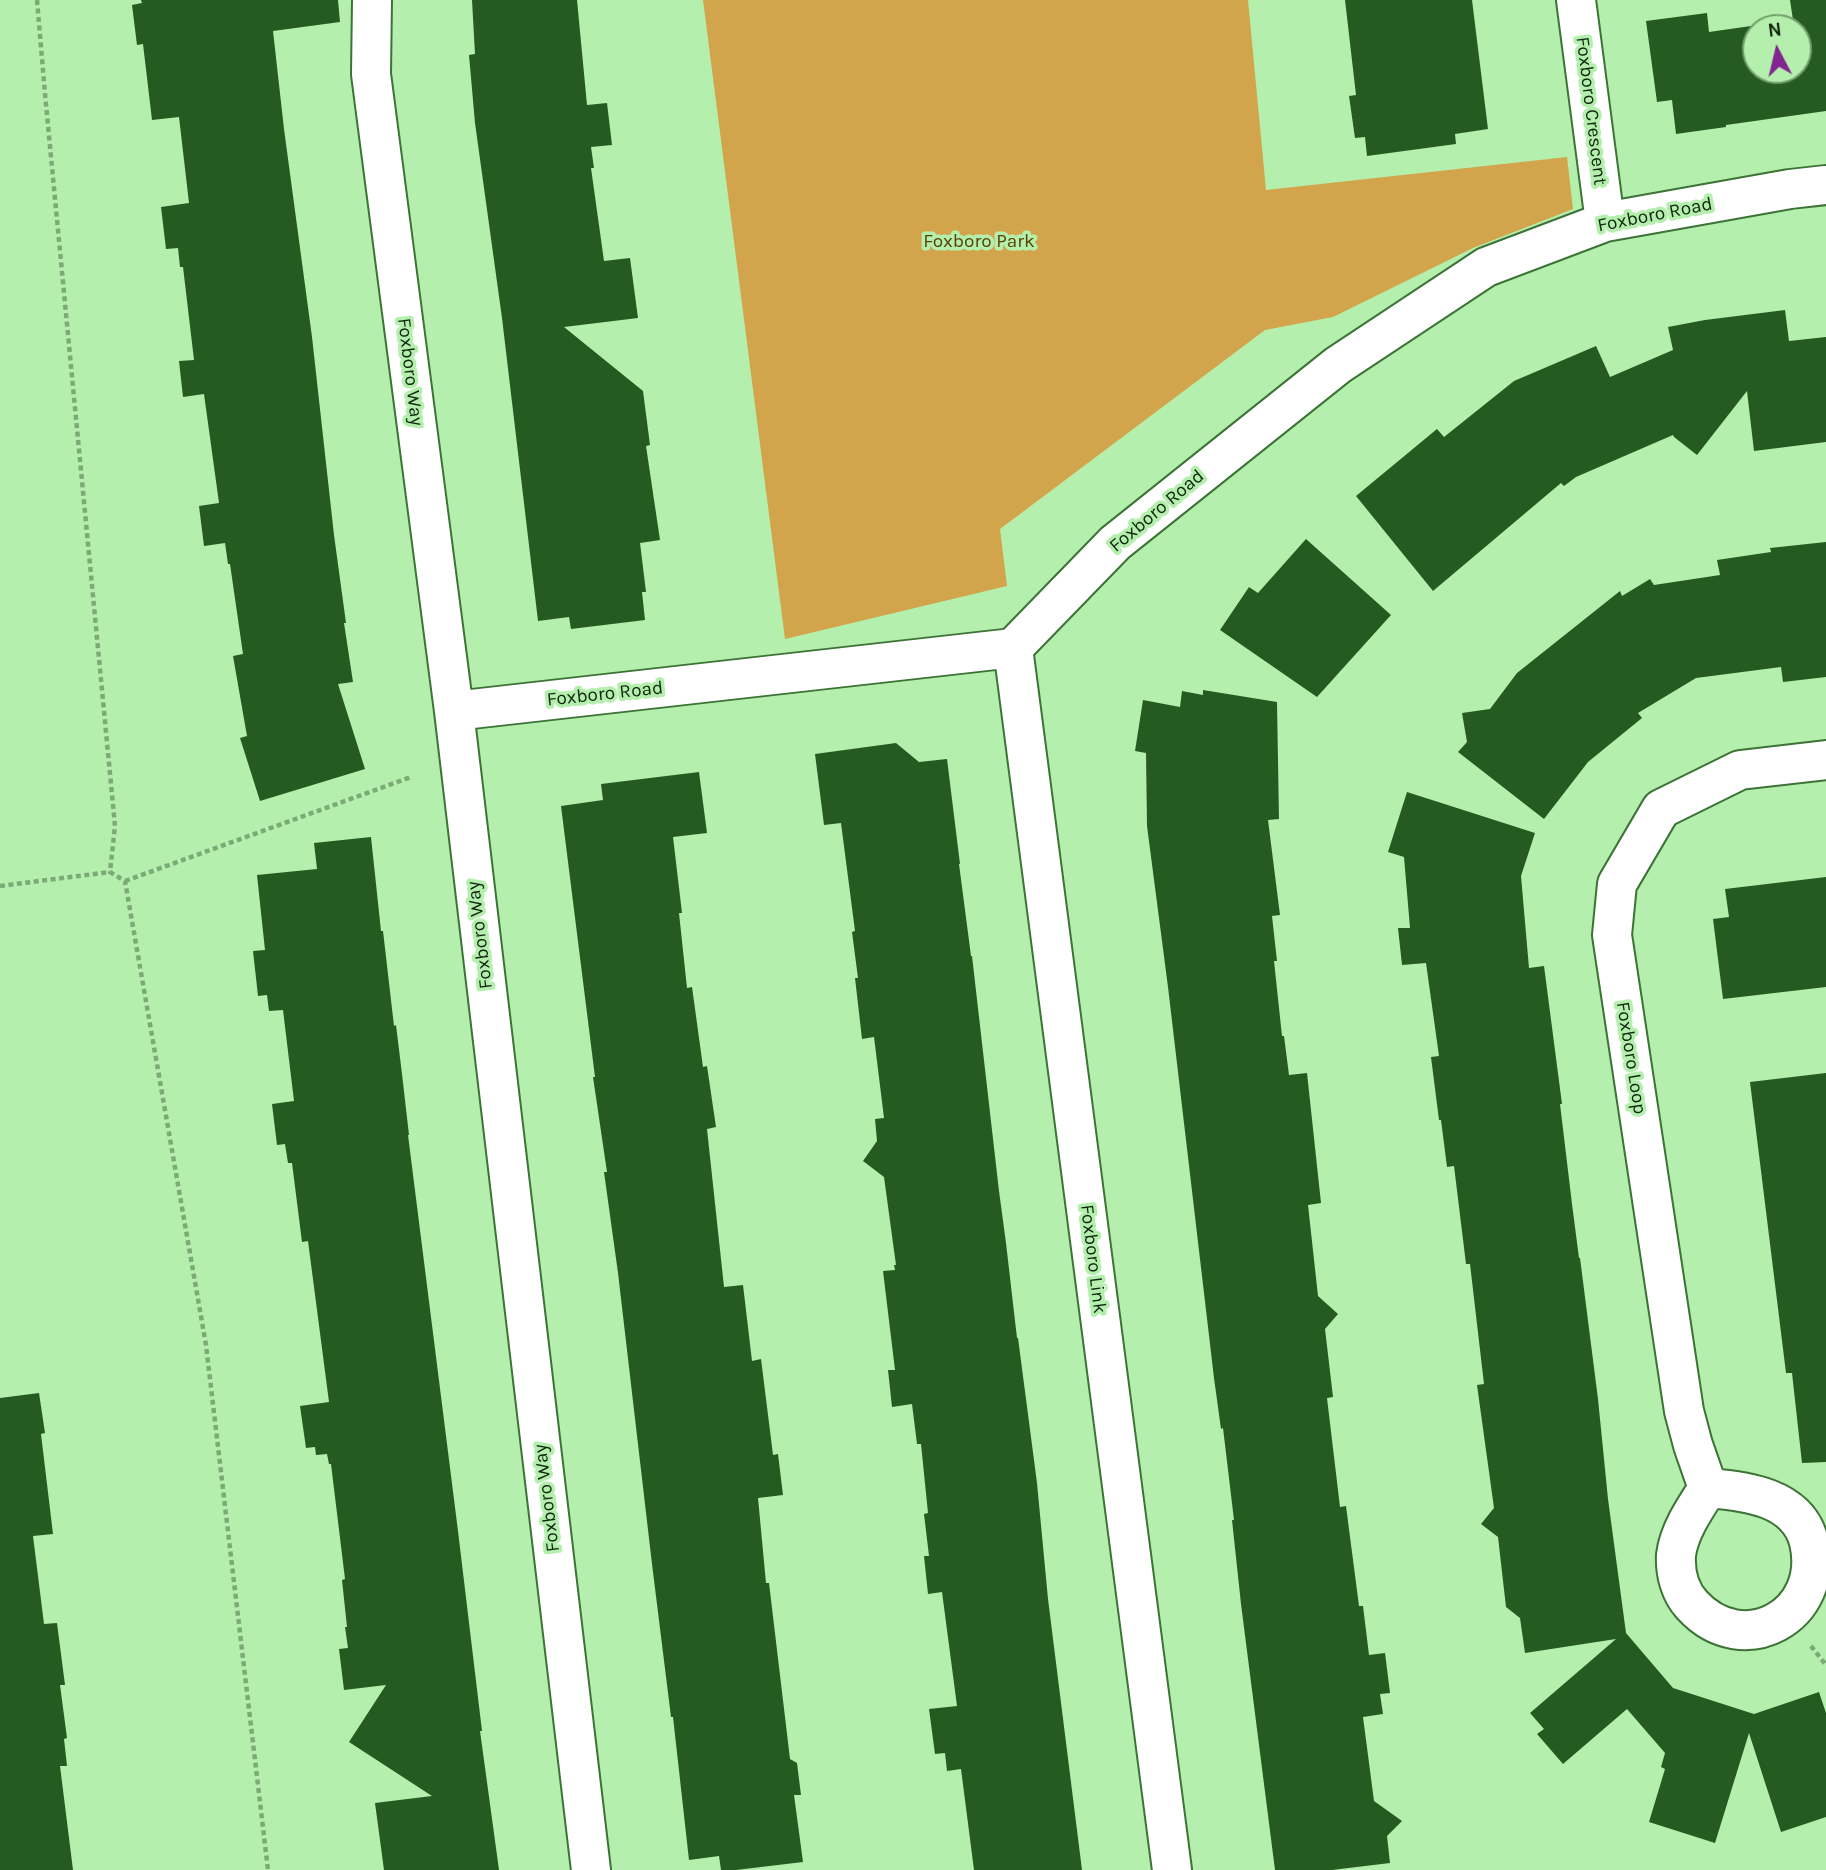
<!DOCTYPE html>
<html>
<head>
<meta charset="utf-8">
<style>
	body { margin:0 }
	#map { position:relative; width:1826px; height:1870px; overflow:hidden; background:#b4efad; font-family:Karla,sans-serif }
	canvas { display:block }
	.north { position:absolute; left:1742px; top:14px; width:70px; height:70px; box-sizing:border-box; background:#b4efad; border:2px solid #729f6d; border-radius:50%; rotate:353deg; font-size:19px; font-weight:700; line-height:28px; text-align:center; color:#10270e }
	.north::after { content:''; display:block; margin:auto; width:24px; height:32px; background:#822591; clip-path:polygon(50% 0,100% 100%,50% 72%,0 100%) }
</style>
</head>
<body>
<div id="map">
<canvas width="1826" height="1870"></canvas>
<div class="north">N</div>
</div>
<script>
const ctx = document.querySelector('canvas').getContext('2d');
ctx.lineJoin = 'round';
function fill(path, color) { ctx.fillStyle = color; ctx.fill(path, 'evenodd'); }
function strokePath(path, color, width, dash) { ctx.strokeStyle = color; ctx.lineWidth = width; ctx.lineCap = dash ? 'butt' : 'round'; ctx.setLineDash(dash || []); ctx.stroke(path); }
function write(font, color, halo, rows, align = 'center') {
  ctx.font = font + ' Karla,sans-serif'; ctx.lineWidth = 7; ctx.setLineDash([]); ctx.textBaseline = 'middle'; ctx.strokeStyle = halo; ctx.fillStyle = color; for (const [text, x, y, turn = 0] of rows) {
    ctx.save(); ctx.translate(x, y); ctx.rotate((+turn || 0) * Math.PI / 180); ctx.textAlign = isNaN(turn) ? turn : align; if (halo) ctx.strokeText(text, 0, 0); ctx.fillText(text, 0, 0); ctx.restore();
  }
}
fill(new Path2D(`
	M703,0H1248L1266,190L1567,157L1573,209L1473,248L1333,317L1265,330L1000,529L1007,586L785,639Z`), '#d2a54c');
fill(new Path2D(`
	M141,0H338L340,22L273,31L284,129L312,337L334,535L346,623H344L353,682L338,684L365,769L260,801L240,738L247,736L233,656L243,654L230,564H228L225,543L204,546L199,506L219,503L204,394L183,397L179,361L194,360L183,267H180L178,248L166,249L161,207L189,203L179,117L152,120L143,44L137,45L132,5L142,3Z
	M472,0H577L587,105L607,103L612,145L591,147L594,168H591L604,261L630,258L638,318L564,327L643,391L650,445L646,446L660,540L640,543L646,592H642L645,620L571,629L569,617L538,621L502,318L475,123L469,55L475,54Z
	M1345,0H1472L1488,129L1455,134L1456,144L1367,156L1365,137L1355,138L1349,96L1356,95Z
	M1790,0H1826V111L1726,125V127L1676,134L1672,100L1657,102L1646,21L1707,13L1709,32L1793,20ZM1756,28H1798V70H1756Z
	M1785,310L1789,341L1826,337V442L1754,451L1747,391L1697,455L1674,437L1673,435L1576,477L1564,486L1561,483L1433,591L1356,496L1437,429L1444,437L1514,381L1596,346L1610,377L1673,350L1668,327L1705,320Z
	M1306,539L1391,615L1317,697L1220,630L1249,587L1258,593Z
	M1826,542V677L1783,682L1781,667L1696,678L1638,713L1642,718L1588,762L1544,819L1458,752L1467,742L1462,713L1490,709L1517,673L1620,591L1622,596L1650,579L1654,585L1720,575L1717,560L1771,552L1770,548Z
	M1203,690L1277,702L1279,819L1268,820L1280,915L1272,916L1277,961H1274L1282,1036H1284L1289,1075L1307,1073L1321,1203L1308,1205L1318,1296L1338,1314L1325,1329L1333,1397L1327,1398L1340,1507L1346,1506L1359,1606H1363L1369,1655L1385,1653L1390,1693L1380,1694L1383,1714L1363,1717L1374,1801L1402,1821L1387,1836L1390,1863L1332,1870H1275L1241,1604L1232,1520H1234L1223,1428L1221,1429L1214,1378L1168,987L1147,826L1146,753L1135,751L1143,700L1180,707L1182,691L1203,695Z
	M896,743L919,762L947,759L960,864H959L971,956H972L999,1191L1006,1243L1017,1338H1018L1037,1483L1048,1599L1082,1870H974L961,1769L947,1771L945,1753L935,1754L929,1709L957,1706L942,1592L928,1594L924,1556H929L924,1514L928,1513L921,1444H917L912,1404L892,1407L888,1370H895L883,1271L895,1270L894,1265H896L884,1177L863,1161L877,1141L875,1119L884,1118L874,1037L862,1039L855,978H858L852,932L855,931L841,823L824,825L815,754Z
	M699,772L707,833L673,837L682,913H679L687,988L692,987L703,1067L707,1066L716,1127L707,1129L724,1287L743,1285L752,1361L761,1359L773,1455L778,1454L783,1495L758,1498L766,1583H769L790,1759L797,1763L801,1795H794L803,1862L736,1870H721L719,1856L689,1860L673,1717H671L652,1564L618,1273L604,1172H607L593,1077H595L561,806L603,800L601,784Z
	M1407,792L1535,833L1521,876L1529,968L1544,966L1562,1104H1560L1572,1204L1579,1258H1580L1598,1399L1608,1499L1626,1633L1673,1688L1754,1714L1819,1692L1826,1713V1817L1781,1832L1749,1733L1715,1843L1649,1822L1665,1769L1661,1767L1665,1753L1627,1709L1563,1764L1537,1734L1544,1729L1530,1713L1616,1639L1525,1653L1520,1618L1506,1607L1498,1537L1481,1524L1494,1508L1477,1385L1484,1384L1470,1264H1466L1454,1166L1447,1167L1441,1120H1439L1431,1057L1439,1056L1426,963L1402,965L1398,928H1410L1404,857L1388,852Z
	M371,837L381,931H383L394,1026L396,1025L402,1074L409,1135H408L458,1531L482,1731H480L499,1870H384L375,1803L432,1796L349,1742L386,1685L344,1690L339,1649L348,1648L345,1627H347L342,1580L345,1579L331,1464H329L327,1454L316,1455L315,1447L306,1448L300,1406L329,1402L308,1241L302,1242L292,1163H288L285,1144L277,1145L272,1104L294,1101L283,1010L269,1011L267,995L258,996L253,951L265,950L257,875L317,869L314,843Z
	M1826,877V987L1723,999L1713,919L1729,917L1725,889Z
	M1826,1073V1462L1802,1463L1792,1373H1786L1750,1082Z
	M39,1393L45,1433L41,1434L53,1534L33,1536L44,1624L57,1623L65,1685H60L67,1738L64,1739L67,1766H60L73,1870H0V1398Z`), '#255b20');
const minor = new Path2D(`
	M372,0L371,74L454,711L591,1870
	M1576,0L1605,222
	M1013,648L1172,1870
	M454,711L1013,648L1115,543L1338,365L1486,267L1605,222L1790,189L1826,185
	M1708,1488L1693,1445L1684,1411L1612,935L1617,884L1661,809L1740,770L1826,760
	M1708,1488C1746,1491 1798,1497 1809,1542C1826,1616 1743,1661 1692,1605C1680,1592 1675,1573 1676,1555C1679,1531 1695,1508 1708,1488Z`);
strokePath(minor, '#3d7337', 42);
strokePath(new Path2D(`
	M37,0L45,94L115,826L110,872L125,881L206,1345L268,1870
	M125,881L411,777
	M0,886L110,872
	M1811,1646L1826,1665`), '#7baa76', 4.5, [5, 3.5]);
strokePath(minor, '#fff', 38);
write('19px', '#10270e', '#b4efad', [
	["Foxboro Crescent",1591,111,83],
	["Foxboro Road",1655,215,-11],
	["Foxboro Way",410,372,83],
	["Foxboro Road",1157,511,-40],
	["Foxboro Road",605,694,-6],
	["Foxboro Way",480,935,-97],
	["Foxboro Loop",1631,1058,81],
	["Foxboro Link",1093,1259,83],
	["Foxboro Way",547,1498,-97]
]);
write('19px', '#5a4002', '#b4efad', [
	["Foxboro Park",979,242]
]);
</script>
</body>
</html>
